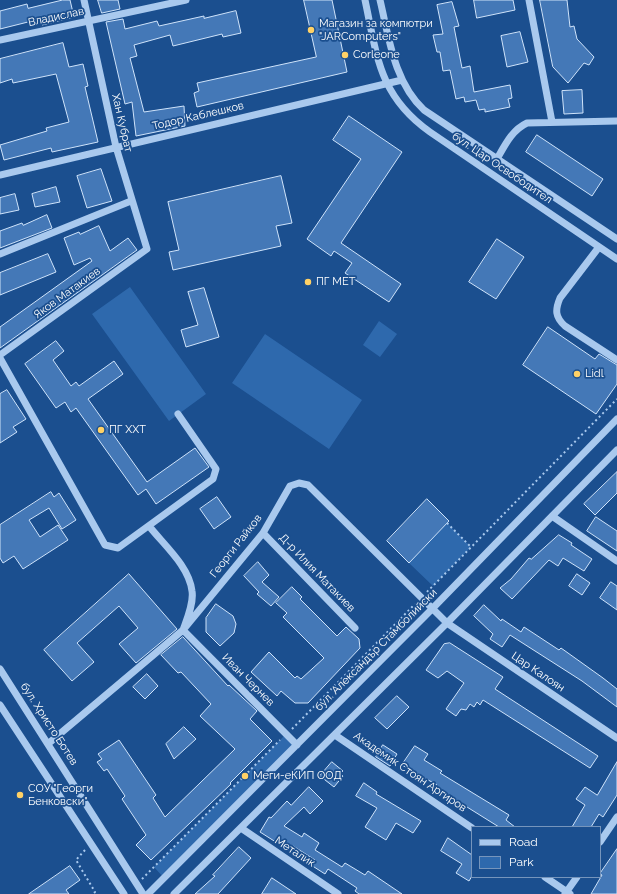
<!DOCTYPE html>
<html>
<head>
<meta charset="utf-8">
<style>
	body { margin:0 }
	#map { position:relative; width:617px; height:894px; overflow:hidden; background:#1b4f8f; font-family:Raleway,sans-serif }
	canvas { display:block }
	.legend { position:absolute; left:471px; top:826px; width:130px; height:52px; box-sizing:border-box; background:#1b4f8f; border:1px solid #7695bc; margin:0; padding:5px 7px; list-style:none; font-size:12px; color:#fff }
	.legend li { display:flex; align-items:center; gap:8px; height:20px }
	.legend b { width:20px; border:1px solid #7695bc }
</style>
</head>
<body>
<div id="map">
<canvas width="617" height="894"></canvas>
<ul class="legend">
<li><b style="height:5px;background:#a9c9ee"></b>Road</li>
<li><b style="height:11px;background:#2e69ad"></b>Park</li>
</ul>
</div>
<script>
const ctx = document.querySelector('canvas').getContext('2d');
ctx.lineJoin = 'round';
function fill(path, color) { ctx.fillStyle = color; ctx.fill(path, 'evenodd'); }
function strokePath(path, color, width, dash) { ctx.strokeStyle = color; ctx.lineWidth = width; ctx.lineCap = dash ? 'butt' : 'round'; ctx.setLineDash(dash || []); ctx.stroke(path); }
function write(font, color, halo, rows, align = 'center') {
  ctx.font = font + ' Raleway,sans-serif'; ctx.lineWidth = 3.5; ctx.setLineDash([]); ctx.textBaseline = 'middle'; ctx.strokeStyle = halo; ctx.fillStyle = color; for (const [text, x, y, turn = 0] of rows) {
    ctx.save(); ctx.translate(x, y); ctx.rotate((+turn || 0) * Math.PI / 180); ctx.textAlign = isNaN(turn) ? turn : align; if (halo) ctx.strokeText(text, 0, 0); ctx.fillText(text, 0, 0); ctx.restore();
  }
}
fill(new Path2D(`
	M130,287L206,394L169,421L92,314Z
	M379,321L397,334L380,357L363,345Z
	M265,334L362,400L329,449L232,383Z
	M447,523L471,547L433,586L409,563Z
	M286,734L297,745L164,878L154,867Z`), '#2e69ad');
const building = new Path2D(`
	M63,0H70L74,17L42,25L40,19L0,29V11L27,4L28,8Z
	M98,0H118L120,9L102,13Z
	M304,0H332L347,72L197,107L194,93L199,91L197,83L316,57Z
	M474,0H513L515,10L477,18Z
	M540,0H567L570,27L574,26L577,39L594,57L589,65L584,63L568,83L553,67Z
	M452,2L459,26L454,27L462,68L470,66L474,92L510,85L512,98L508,99L510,107L485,112V109L479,110L476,100L465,102L464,97L456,99L450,70L443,71L440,52H437L433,35L443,34L437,5Z
	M236,11L241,33L223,37L222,34L173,46L170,35L134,45L137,56L130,58L144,112L184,106L185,126L136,136L132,102L125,104L106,22L123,19L125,29L157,21L159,26L204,16V18Z
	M520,32L528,62L507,67L501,36Z
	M63,43L69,67L83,64L88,86L85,87L98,142L52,152L51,148L4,160L0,145L47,131L46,128L69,122L56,74L13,83L12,79L0,83V59Z
	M582,90L583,113L564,114L562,91Z
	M349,116L402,152L341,243L401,284L389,302L345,273L352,263L334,251L331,256L307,239L361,159L333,140Z
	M537,135L603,179L592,196L526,152Z
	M101,169L112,201L87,208L77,176Z
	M281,176L292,223L276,226L281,246L173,270L169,252L179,250L168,202Z
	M56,187L60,202L35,207L32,194Z
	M15,194L19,210L0,214V198Z
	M47,215L52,228L0,248V231L22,223L23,225Z
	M99,226L110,251L128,238L137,250L0,348V327L92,261L90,258L74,265L64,238L79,232L80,234Z
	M497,239L524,257L496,299L469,282Z
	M48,254L56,272L0,295V273Z
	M204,288L219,337L186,347L181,330L198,325L188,292Z
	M548,327L595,359L599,354L617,365V384L596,414L523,365Z
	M56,341L64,351L53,360L71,386L76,382L79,386L114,361L123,374L88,399L147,482L195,448L209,467L156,504L146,489L138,495L76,408L71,412L65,402L56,408L25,364Z
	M7,390L26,419L13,427L17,432L0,443V394Z
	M617,472V493L595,515L584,504Z
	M51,492L54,497L59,493L76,520L62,529L49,508L29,520L40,537L58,525L68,540L23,569L14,556L3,563L0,558V525Z
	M217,497L231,517L214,529L200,509Z
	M427,499L449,521L409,563L387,541Z
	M596,517L617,531V551L587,531Z
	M559,535L572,543L571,545L592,559L584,571L563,558L558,566L549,560L512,599L500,588L511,579L529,558L531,559Z
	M258,562L269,575L262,582L279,597L271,606L257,594L259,592L244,576Z
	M129,574L177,629L136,663L119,644L138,628L119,606L77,643L94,662L72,681L44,650Z
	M577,574L590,583L582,595L569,586Z
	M611,582L617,586V610L600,598Z
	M292,587L302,597L300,599L337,636L346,627L359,639L360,648L308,703H295L281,691L277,696L251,672L269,652L295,678L297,676L301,679L324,658L283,617L287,613L276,603Z
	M216,604L233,616L236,624L234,633L220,646L206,632V618Z
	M484,605L501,621L502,619L521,632L524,627L559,650L561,648L603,678L617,689V707L582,681L510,635L502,647L490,639L493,634L474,616Z
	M183,637L228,686L229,685L257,711L250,719L272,741L230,783L231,784L151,860L136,845L146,835L122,799L125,796L107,769L104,771L97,762L102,759L98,754L119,740L156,795L153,798L165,817L235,749L200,716L211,704L181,672L178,673L161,655Z
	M450,643L503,677L495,689L598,756L590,768L483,700L480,705L477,702L474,707L470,704L466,710L461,709L456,716L446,709L464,683L447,671L438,678L426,670L444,644Z
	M147,674L158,686L145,699L133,687Z
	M397,696L409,707L387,729L375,718Z
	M184,727L196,739L174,759L166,744Z
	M383,745L397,754L390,766L376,757Z
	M415,746L428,754L424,760L442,771L440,773L509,815L506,820L515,827H499L435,787L437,785L402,765Z
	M332,762L343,771L340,774L343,776L334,787L320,776Z
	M617,762V795L603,817L599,814L591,827H572L585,805L576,799L585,787L597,795Z
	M364,783L377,792L376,794L421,821L413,833L396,823L386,840L365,827L377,808L356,796Z
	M309,787L323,801L310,814L304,807L284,826L302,837L304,833L319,843L315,850L342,867L345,863L365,875L368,871L402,894H359L355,891L357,888L328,869L325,874L311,865L315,860L293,846L290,851L260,832L269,817L271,818L287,801L291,805Z
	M448,838L472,855V876L469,881L456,873L462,864L441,851Z
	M239,847L251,858L218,894H195L215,876L213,875Z
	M617,849V894H591L602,875L600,874Z
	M70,866L80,880L66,890L69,894H29Z
	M272,878L296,894H262Z`);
fill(building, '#4478b7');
strokePath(building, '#cfe3fa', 1);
strokePath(new Path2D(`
	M447,523L471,547
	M427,592L617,399
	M292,729L415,604
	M85,850L76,860L95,892L93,894
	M142,879L280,740`), '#a9c9ee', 2, [2, 3]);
strokePath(new Path2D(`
	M365,0C377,56 379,96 430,132L617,259
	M380,0C389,38 394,82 424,110L617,239
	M529,0L552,122
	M0,40L186,0
	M497,159C505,145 512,130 527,123L617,121
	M0,175L402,80
	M599,247L560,298C555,310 555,317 565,326L617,360
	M0,254L131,201
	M0,355L147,249L116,147L84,0
	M0,358L105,545L118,548L213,479L216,469L178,414
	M552,516L617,561
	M149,526C164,545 189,566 192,591C194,603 187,619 183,630L297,745
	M263,533L355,628
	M0,669L143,894
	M0,705L124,894
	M335,735L472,828
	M49,743L183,630L263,533L290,486L299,483L308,485L447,623L617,738
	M241,828L338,894
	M600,842L617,817
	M545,877L570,894
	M148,894L432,609L617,419
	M174,894L447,623L617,450
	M565,894L577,877`), '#a9c9ee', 7);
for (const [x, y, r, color] of [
	[311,30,4,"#ffd166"],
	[345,55,4,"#ffd166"],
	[308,282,4,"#ffd166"],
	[577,374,4,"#ffd166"],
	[101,430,4,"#ffd166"],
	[245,776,4,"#ffd166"],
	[20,795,4,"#ffd166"]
]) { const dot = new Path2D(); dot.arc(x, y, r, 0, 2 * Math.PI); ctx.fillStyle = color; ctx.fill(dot); strokePath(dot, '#1b4f8f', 1.5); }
write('11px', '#fff', '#1b4f8f', [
	["Владислав",56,17,-12],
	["Тодор Каблешков",198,116,-13],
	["Хан Кубрат",122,123,77],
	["бул. Цар Освободител",502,168,34],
	["Яков Матакиев",67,293,-36],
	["Георги Райков",236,546,-52],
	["Д-р Илия Матакиев",317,573,46],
	["бул. Александър Стамболийски",376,650,-45],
	["Цар Калоян",538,672,34],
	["Иван Чернев",248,680,45],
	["бул. Христо Ботев",49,724,57],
	["Академик Стоян Аргиров",410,772,34],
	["Металик",295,852,33]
]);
write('11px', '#fff', '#1b4f8f', [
	["Магазин за компютри",319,24],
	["\"JARComputers\"",319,37],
	["Corleone",353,55],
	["ПГ МЕТ",316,282],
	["Lidl",585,374],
	["ПГ ХХТ",109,430],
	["Меги-еКИП ООД",253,776],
	["СОУ \"Георги",28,789],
	["Бенковски\"",28,802]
], 'left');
</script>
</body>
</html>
